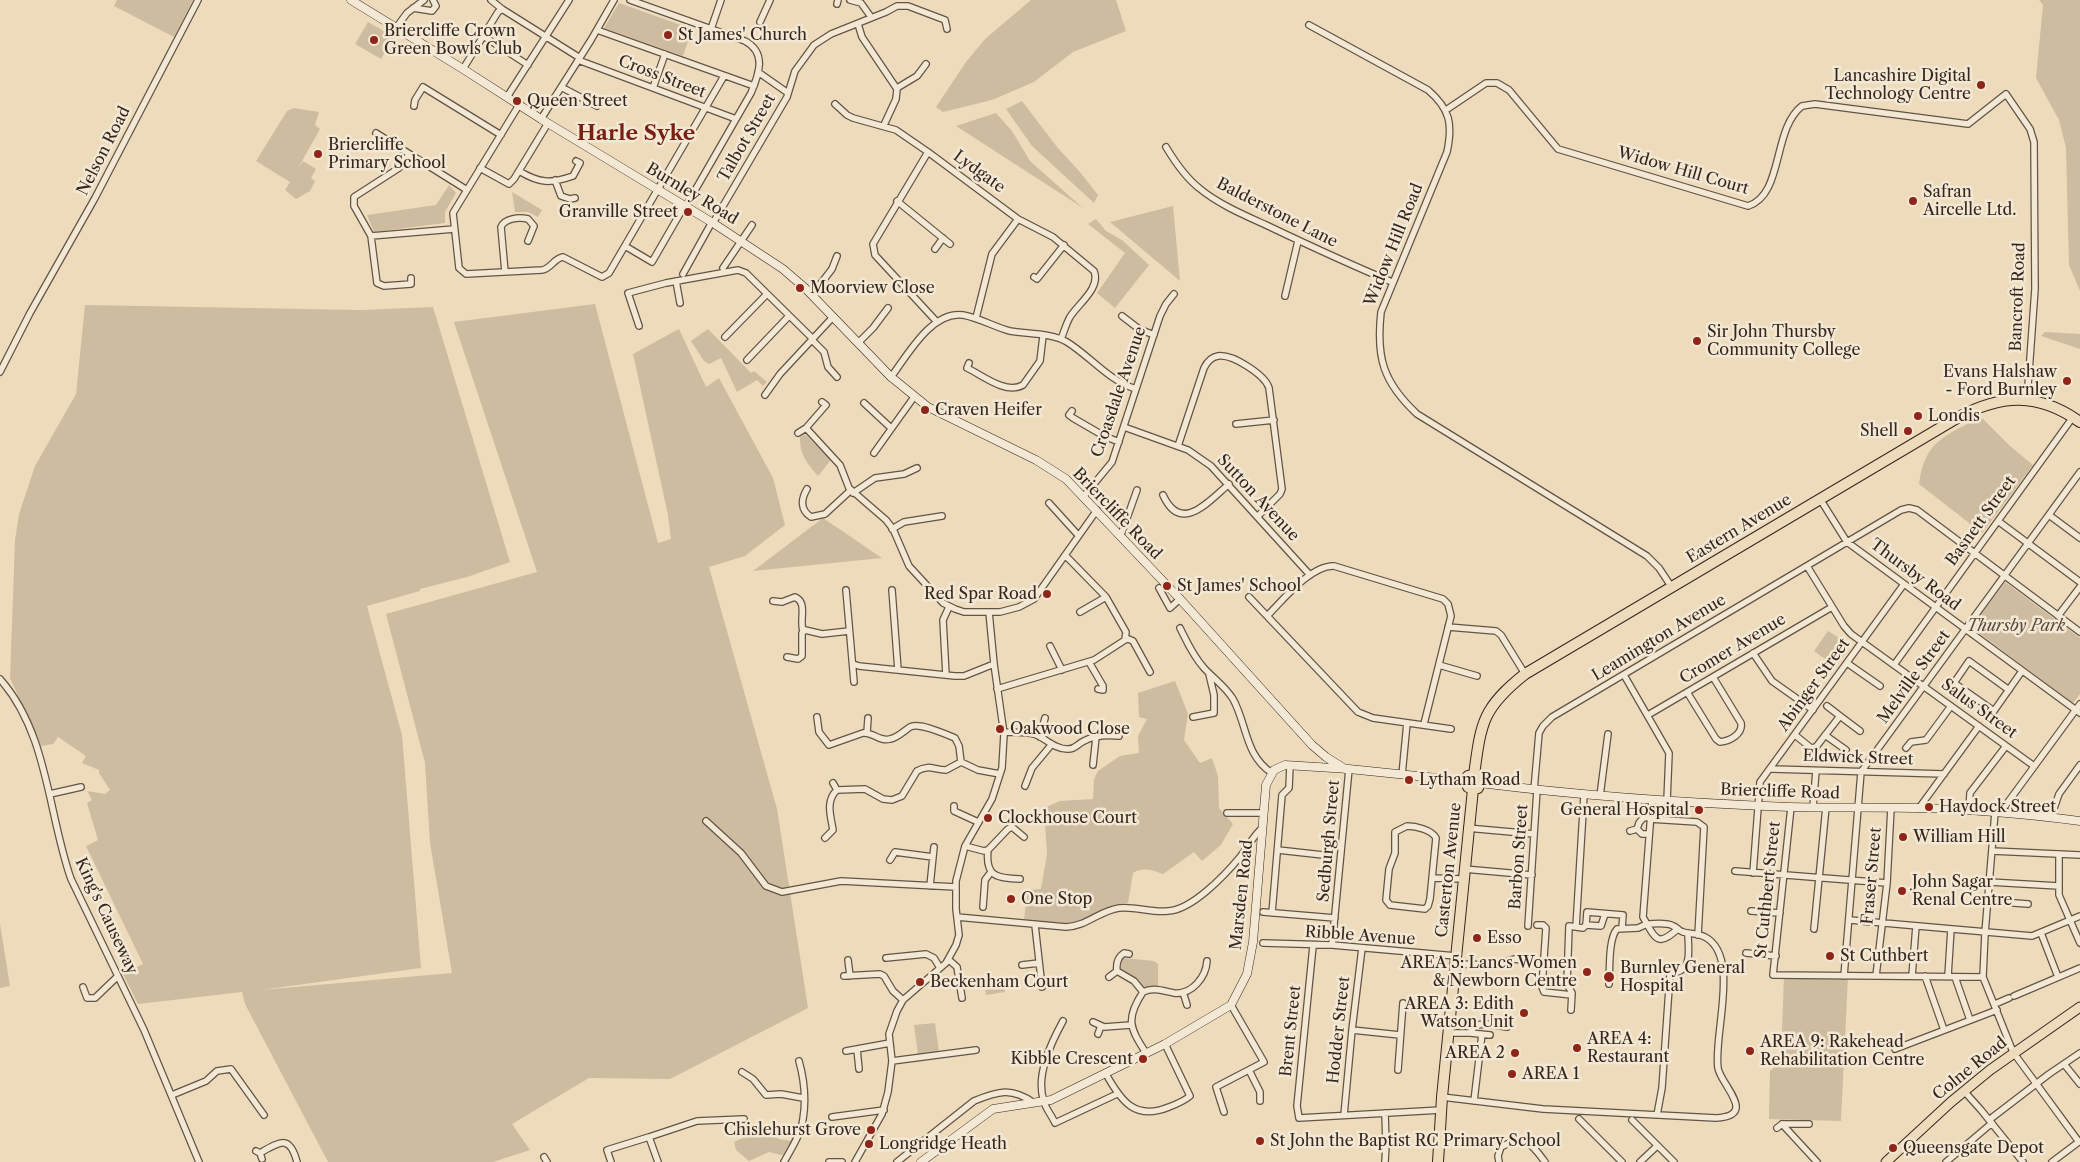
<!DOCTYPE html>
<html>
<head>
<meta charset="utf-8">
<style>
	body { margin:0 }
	canvas { display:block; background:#eddbbc }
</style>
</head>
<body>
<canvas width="2080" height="1162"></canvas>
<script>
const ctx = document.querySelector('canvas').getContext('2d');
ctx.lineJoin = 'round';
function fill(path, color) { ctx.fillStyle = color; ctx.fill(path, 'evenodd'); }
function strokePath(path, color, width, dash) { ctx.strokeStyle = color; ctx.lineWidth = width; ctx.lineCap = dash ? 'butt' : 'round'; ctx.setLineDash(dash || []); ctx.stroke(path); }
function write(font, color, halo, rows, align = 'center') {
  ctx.font = font + ' "Libre Caslon Text",serif'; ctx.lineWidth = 5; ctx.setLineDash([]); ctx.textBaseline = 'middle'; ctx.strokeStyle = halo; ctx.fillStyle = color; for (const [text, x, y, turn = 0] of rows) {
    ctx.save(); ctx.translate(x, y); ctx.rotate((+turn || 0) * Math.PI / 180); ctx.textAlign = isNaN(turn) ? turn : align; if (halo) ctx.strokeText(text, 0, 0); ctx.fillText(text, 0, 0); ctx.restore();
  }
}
fill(new Path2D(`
	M117,0H193L174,37L114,6Z
	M1031,0H1116L1126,31L1073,52L1034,82L992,100L943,112L936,107L966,62L985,39Z
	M2039,0H2080V291L2069,265L2066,148L2059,120L2036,78L2043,5Z
	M619,3L692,29L683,56L604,28Z
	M368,22L394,37L381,59L355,44Z
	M1022,101L1057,147L1080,172L1098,195L1094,203L1032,146L1006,109Z
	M294,108L319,112L315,125L320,129L297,170L303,161L316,169L311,178L315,181L310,191L296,199L285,190L290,182L256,161L287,111Z
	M996,113L1012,131L1030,161L1083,208L956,126Z
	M449,185L456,193L445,212V223L374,232L367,215L436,205Z
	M512,192L542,210L538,217L528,212H515Z
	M1173,206L1180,281L1110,222Z
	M1096,219L1106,231L1122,240L1149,265L1115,308L1097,293L1125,253L1088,224Z
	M595,304L658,543L671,539L668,515L633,354L679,329L706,387L719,378L773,478L785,525L745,556L709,567L777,809L808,1008L670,1079L589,1078L512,1124L530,1150L493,1162H328L245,1004L242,992L138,1004L123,974L143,964L86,846L98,840L87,803L92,800L87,791L105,794L110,790L99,773V770L82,763L86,756L58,737L53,744L41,746L10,678L15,540L19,514L35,466L76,394L85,305L360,310L433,307L510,562L467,577L420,589V591L367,606L402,735L421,968L261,990L452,973L430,843L425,763L386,614L537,572L454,322Z
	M708,329L751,373L754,371L767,382L763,386L757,380L737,392L721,358L709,364L704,361L691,341Z
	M2045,332L2080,334V349L2041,336Z
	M1981,417L2010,446L2033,465L1982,533L1919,484C1925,440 1945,436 1981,417Z
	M805,434L831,460L818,476C807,464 799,453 800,437Z
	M823,518L882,558L753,571Z
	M2005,582L2080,638V694L2073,703L1971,627Z
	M1828,631L1851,645L1836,667L1814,651Z
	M1175,681L1188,714L1184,740L1200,763L1212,758L1218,776L1219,808L1233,824L1221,845L1202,861L1194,852L1163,874C1152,870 1143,867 1133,873L1128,903C1101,904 1093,919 1070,923C1057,926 1038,921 1024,919L1028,890L1041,889L1047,854L1044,808L1060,801L1093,799L1094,779L1098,771L1120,756L1139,753L1138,736L1147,719L1139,717L1138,693Z
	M0,924L10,986L0,988Z
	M1124,958L1154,961L1158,964V986L1144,988L1135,977L1120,969L1121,961Z
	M1784,975L1848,976L1841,1121L1769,1119L1770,1071L1781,1061Z
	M1003,977L1005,992L986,995L984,979Z
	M935,1023L939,1052L918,1055L914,1025Z
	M768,1128L773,1129L778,1139L792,1141L785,1156L769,1152L749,1161L736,1150L734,1142C746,1136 756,1134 768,1128Z`), '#cebca1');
const street = new Path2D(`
	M491,0L502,9
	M630,0L745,41C767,53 759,74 751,93L686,206
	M850,0L861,3L871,17
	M837,4L838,0
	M413,8L432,11L436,6L433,0
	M760,22L770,0
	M858,24L862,37L897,89L896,99L884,125
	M1309,25L1428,90C1450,109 1453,124 1447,152L1381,312C1376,358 1383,382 1417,414L1647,556L1659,568L1671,586
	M396,28L407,13L424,0
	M711,29L721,0
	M597,30L754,86
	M483,36L528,65
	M578,60L736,119
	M463,69L498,12L502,9L580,58
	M758,72L788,93
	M561,87L597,106
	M653,88L665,54
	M897,88L917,76L926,64
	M507,97L569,0
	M835,104L847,115L853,118L896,130L928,152
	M519,105L453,213L459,268L466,274L542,270C551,269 554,258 563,257L602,277L609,273L724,76
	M414,106L415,100L423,87L501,135
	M1446,110L1486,83H1497L1509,90L1558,149L1748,206C1784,195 1772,129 1802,106L1815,104L1968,124L2006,94L2030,129L2034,142L2035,289L2027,400
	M541,119L591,40L614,0
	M376,133L467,190
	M1166,147C1175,162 1185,177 1199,188C1218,204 1244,215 1266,225C1308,245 1349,264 1392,282
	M409,154L399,168L354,197V206L371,236L454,229
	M480,168L509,184L514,179L548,123
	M519,171C539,183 550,184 573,176L580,163L576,161
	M555,180L561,196L570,199L575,198
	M897,201L950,244
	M713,223L787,97L795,71L814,45L831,34L886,12L897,6H908L945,20L947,29
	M371,236L377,283L384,286L411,284V278
	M625,246L652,262L685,205
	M935,249L943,238
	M723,268L752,225
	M505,272L501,227C505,218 519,217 528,219L534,226L528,241
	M683,274L712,222
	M1034,277L1037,279L1064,245
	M676,281L680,303
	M812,295L832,269L837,256
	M1285,296L1298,241
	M1122,316L1139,329L1154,335
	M976,318L992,254L1018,219
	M937,322L875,255L873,244L928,152L1018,219L1053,237L1094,271C1101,288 1078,304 1070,317C1066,324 1064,332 1061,339
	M639,326L628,293L666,283L738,270L746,273L813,339
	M725,337L767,294
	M812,340L824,352L828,367L837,377
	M858,343L873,328L888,308
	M747,360L789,316
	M969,363L967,368C982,375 1006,395 1023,385L1040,361L1043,336
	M0,372L30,313L95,198L198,0
	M891,377C907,356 932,310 963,315C980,318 994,327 1010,331C1028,334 1052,333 1067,342C1091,357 1109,381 1136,389
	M765,395L780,374L833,317
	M864,403L891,428
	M1072,411L1069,415L1073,418L1104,436L1119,442
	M1236,424L1274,420
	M1124,427L1188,450L1211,466L1310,575
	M806,428L840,465L849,488L886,520L893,529L909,566L943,603L955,609L964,612H1000L1019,607L1034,599L1097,510
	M798,433L806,428L826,405L822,402
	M1178,446L1204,368C1207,362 1211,357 1218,356C1233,354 1265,375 1269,388L1282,489L1280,494L1258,516
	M874,453L914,397
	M807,489C801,499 800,510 811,517L825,514L851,490
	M853,493L875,478L904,474L917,468
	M1163,495C1181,535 1209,501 1229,484
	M1084,496L1112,462L1160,316L1166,304L1174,294
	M1820,499L1847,542L2080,713
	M1049,503L1078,535
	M2049,515L2080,538
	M1998,521L2080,582
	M892,529L904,522L942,516
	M1121,535L1137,490
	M1807,566L1844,626L1851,634L2034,766
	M1159,588L1170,608L1180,599
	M846,590L854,682
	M892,590L898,670
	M1249,597L1358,712L1373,718L1451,729
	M773,601L782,602L795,597C808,603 799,619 803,631
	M1080,612L1106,597
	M1267,616C1283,600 1311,565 1334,566L1443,599L1448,604L1451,616L1424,724
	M2058,616L2080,587
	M1448,627L1496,631L1501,635L1525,674
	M1180,628C1187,642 1193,656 1204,668C1213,678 1226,687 1233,699C1247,724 1245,756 1272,773
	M1126,638L1133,641L1150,672
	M1050,646L1062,670
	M1753,653L1772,681L1813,710
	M787,657L798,659L802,656V633L805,630L822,634L849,631
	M1089,662L1103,686V690L1098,689
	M1847,663L1880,686
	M853,664L859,666L955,676H964L994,664
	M1439,665L1477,676
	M1894,665L2073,417
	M946,675L943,620L949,607
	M1624,675L1669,753L1667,801
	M0,679C48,733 48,814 71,879L144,1030L199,1162
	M997,689L1094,660L1125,640L1126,632L1106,597L1065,555
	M1687,692L1716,739L1720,742C1730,741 1743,734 1741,723L1713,677
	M1994,711L1954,683L1969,661L2009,690
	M1648,715L1832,607
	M1840,716L1860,731
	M817,717L819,732L829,745L863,733C873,732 880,742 890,739C897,738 904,731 910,727C919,722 945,734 955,738L959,746L961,762L978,770L1000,774
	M1193,717L1214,713V695L1209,674
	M1989,718L2022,671
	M1004,732C1014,733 1029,731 1039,736C1048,741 1056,749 1067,749C1075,750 1077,744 1084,741C1095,735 1107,735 1119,736
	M867,733L868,718
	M1795,735L1811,748L1816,747L1840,716L1827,706
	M1825,735L1846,750
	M1040,737L1045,718
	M1906,748L1911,742L1926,740L1951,706
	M1093,765L1096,737
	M1772,769L1944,774
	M1402,775L1407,723
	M833,783L837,790
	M1025,786L1032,768L1052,744
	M1534,790L1539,733L1543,726L1552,717L1901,510L1909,508L1917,510L2080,632
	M50,794L81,787
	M1600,796L1608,734
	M954,806V811L978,822
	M1791,807L1773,975L1983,977
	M1813,807L1816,771
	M1919,808L1979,726
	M1969,810L1970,793L2006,746
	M1995,812L1985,933L1983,977L2013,1052L2079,1142
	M1227,813H1264
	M2000,813L2080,704
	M2051,817L2059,794L2080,765
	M1650,819L1697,822L1704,827L1698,935
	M706,821L741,853L766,886L782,892L841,881L956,887
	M1407,826C1416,826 1432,830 1436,838L1430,899L1428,906L1425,909L1390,905L1386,900L1389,869L1395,853V832Z
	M1467,828L1534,834
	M1630,831L1637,829
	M1649,834H1642L1637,829L1639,823L1643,818L1650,817
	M825,838L833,830C831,817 825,801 837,790L865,789L883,799L892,800L902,796L917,771C929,764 934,770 946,770L961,762
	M965,846L984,851L988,850L1008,829L1012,827L1024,837
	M988,850C985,877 997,878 1020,879
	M1278,850L1323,855
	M1992,851L2080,855
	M2059,854V895L2080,943
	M890,860L895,852L933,857
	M1464,869L1532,875
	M1735,871L1887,883
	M1753,873L1760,782L1904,584
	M1432,878L1463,879
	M1989,882L2059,886
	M930,886L934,847
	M1987,901L2028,904
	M983,907L985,880L991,872
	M1751,911L1780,913
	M1263,912L1335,918
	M1272,913L1282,795L1289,788L1290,765
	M1605,914L1601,926L1586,925L1587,912L1623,915L1622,928
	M957,917L1066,927C1087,926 1099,911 1119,908C1135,906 1151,913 1168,911C1192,910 1225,875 1240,857C1248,847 1253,836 1263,827
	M1850,920L2032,936L2080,916
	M1035,925L1042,987
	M1537,925H1543L1546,928L1542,987L1544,992L1572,995
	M1528,926L1537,790
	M1576,927L1584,795
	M1814,929L1826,807
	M2041,933L2058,977
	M1263,943L1332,945L1456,956
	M1332,945L1349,769
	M1313,946L1297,1106L1299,1118L1441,1110
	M1746,953L1776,956
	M1129,954L1124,953C1118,957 1116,964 1117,971L1134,981L1143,992
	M886,958L926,954L934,958L940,968
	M848,960L850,976
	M949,960L957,967L962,998
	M1455,964L1495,965L1514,959L1543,963
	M1022,965L1039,963
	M844,976L880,974L884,976L893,991L903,1000
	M1844,976L1861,772L2080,472
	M1876,976L1887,883L1891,808
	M1912,976L1916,926
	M1925,976L1944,1030
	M1948,976L1951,929
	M1109,977L1117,971
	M1955,977L1970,1020
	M1609,984C1610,971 1608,939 1617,929L1638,928L1647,924C1658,945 1662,942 1678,929
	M83,987L87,998H95L118,976
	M1183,992L1187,1005
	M2014,996L2080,968
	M1995,1004L2009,998
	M1571,1010L1572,993L1567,984L1569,926L1583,928L1586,925
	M1063,1021C1051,1043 1035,1076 1044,1102C1046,1109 1052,1116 1055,1123L1117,1094
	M1093,1022L1104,1027L1131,1025
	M1352,1030L1400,1035
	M1448,1033H1470L1475,1025L1487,1024L1507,1027
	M1470,1033L1490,1035
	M1098,1034L1101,1026
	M857,1049L859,1069
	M1895,1049L1997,1010
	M846,1051L890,1043
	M1146,1053C1130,1028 1125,1019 1143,992C1153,987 1163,991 1174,993C1192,995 1206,977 1207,961
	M892,1061L976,1050
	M2064,1064L2080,1084
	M1249,1070L1260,1092V1101
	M1398,1070L1403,1003
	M742,1072L753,1079L766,1095L781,1094L803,1098
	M1106,1074C1121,1101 1135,1121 1169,1107C1177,1104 1184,1101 1190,1096L1165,1044
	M1964,1091L1981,1110L2023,1162
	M172,1095L206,1081L217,1071L231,1069L264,1115
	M1442,1097L1543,1109L1716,1118C1759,1116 1720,1084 1718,1068C1713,1035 1741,956 1705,937C1698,933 1690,934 1683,932C1679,931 1677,927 1673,926C1667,922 1654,924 1647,924L1643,917L1652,800
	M1474,1101L1482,1034
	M1224,1112L1216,1087L1264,1062L1231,1005
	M1344,1115L1352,1030L1362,948
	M1657,1115L1662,1088L1670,974C1694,971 1688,951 1688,933
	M832,1117L884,1110
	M1579,1119L1622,1162
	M1632,1120L1674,1162
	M1989,1120L2049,1074L2080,1053
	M1782,1124L1817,1162
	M1777,1128L1782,1124H1809
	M649,1137L697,1121L744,1119
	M256,1151L260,1153L262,1159
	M260,1153C281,1141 290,1135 297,1162
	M544,1157L547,1162
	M611,1162L607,1150L649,1137L658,1162
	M784,1162C791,1149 801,1134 803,1119C806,1101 804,1079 799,1061
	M829,1162H842
	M855,1162L882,1114L888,1092L892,1061L889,1034L897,1011L903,1000L946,963L956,945L959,935L956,909V881L965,846L992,799L1002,768L1004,734L994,664L989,612
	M897,1162L974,1101C998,1091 1012,1087 1034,1103
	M1385,1162L1386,1145L1385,1113
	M1499,1162L1498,1156L1501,1147C1525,1134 1531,1143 1545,1162
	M1640,1162L1657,1146
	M1946,1162L1992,1123
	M2052,1162L2080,1141`);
const secondary = new Path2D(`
	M351,0L463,69L541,119L713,223L783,269L806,289L891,377L928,407L1036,460L1066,479L1180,599L1312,745L1326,757L1345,769
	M1480,783C1583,796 1686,803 1789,807C1832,808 1875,807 1918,808C1972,809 2026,814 2080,821
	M921,1162L993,1109L1051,1100L1165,1044L1231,1005L1247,974L1253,942L1266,785L1274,770L1285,765L1349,769L1466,781`);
const primary = new Path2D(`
	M1886,1162L1951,1102L1990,1070L2080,1007`);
const highway = new Path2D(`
	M1474,775C1481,723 1482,708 1525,674L1957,418C2001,394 2038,392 2080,422
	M1473,789L1468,787L1466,781L1468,776L1474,775
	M1473,789L1478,788L1480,783L1479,778L1474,775
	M1438,1162L1442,1097L1473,789`);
strokePath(street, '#635446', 8);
strokePath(secondary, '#35271f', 9);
strokePath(primary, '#35271f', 11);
strokePath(highway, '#35271f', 12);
strokePath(street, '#f3e8d3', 5.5);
strokePath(secondary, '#f3e8d3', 8);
strokePath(primary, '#eddbbc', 9);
strokePath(highway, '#eddbbc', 10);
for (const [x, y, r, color] of [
	[668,35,5,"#8f2418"],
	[374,40,5,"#8f2418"],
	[1981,85,5,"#8f2418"],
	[517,101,5,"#8f2418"],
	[318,154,5,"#8f2418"],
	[1913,201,5,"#8f2418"],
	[688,212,5,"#8f2418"],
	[800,288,5,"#8f2418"],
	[1697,341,5,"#8f2418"],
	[2067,381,5,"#8f2418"],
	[925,410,5,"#8f2418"],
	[1918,416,5,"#8f2418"],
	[1908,431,5,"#8f2418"],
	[1167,586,5,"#8f2418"],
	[1047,594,5,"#8f2418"],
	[1000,729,5,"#8f2418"],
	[1409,780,5,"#8f2418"],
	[1929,807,5,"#8f2418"],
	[1699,810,5,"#8f2418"],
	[988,818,5,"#8f2418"],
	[1903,837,5,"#8f2418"],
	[1902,891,5,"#8f2418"],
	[1011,899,5,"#8f2418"],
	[1477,938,5,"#8f2418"],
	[1830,956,5,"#8f2418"],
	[1587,972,5,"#8f2418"],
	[1609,977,6,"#8f2418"],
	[920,982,5,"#8f2418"],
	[1524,1013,5,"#8f2418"],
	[1577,1048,5,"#8f2418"],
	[1750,1051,5,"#8f2418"],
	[1515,1053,5,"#8f2418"],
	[1143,1059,5,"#8f2418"],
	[1512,1074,5,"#8f2418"],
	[871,1130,5,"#8f2418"],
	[1260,1141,5,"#8f2418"],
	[869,1144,5,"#8f2418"],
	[1893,1148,5,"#8f2418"]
]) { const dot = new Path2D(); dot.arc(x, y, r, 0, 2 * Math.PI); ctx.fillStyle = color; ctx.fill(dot); strokePath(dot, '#f3e8d3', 2); }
write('16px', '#35271f', '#f3e8d3', [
	["Briercliffe Crown",384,31],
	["Green Bowls Club",384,49],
	["St James' Church",678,35],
	["Lancashire Digital",1971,76,"right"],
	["Technology Centre",1971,94,"right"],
	["Queen Street",527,101],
	["Briercliffe",328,145],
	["Primary School",328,163],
	["Safran",1923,192],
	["Aircelle Ltd.",1923,210],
	["Granville Street",678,212,"right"],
	["Moorview Close",810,288],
	["Sir John Thursby",1707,332],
	["Community College",1707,350],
	["Evans Halshaw",2057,372,"right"],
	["- Ford Burnley",2057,390,"right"],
	["Craven Heifer",935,410],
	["Londis",1928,416],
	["Shell",1898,431,"right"],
	["St James' School",1177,586],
	["Red Spar Road",1037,594,"right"],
	["Oakwood Close",1010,729],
	["Lytham Road",1419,780],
	["Haydock Street",1939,807],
	["General Hospital",1689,810,"right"],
	["Clockhouse Court",998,818],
	["William Hill",1913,837],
	["John Sagar",1912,882],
	["Renal Centre",1912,900],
	["One Stop",1021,899],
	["Esso",1487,938],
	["St Cuthbert",1840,956],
	["AREA 5: Lancs Women",1577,963,"right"],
	["& Newborn Centre",1577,981,"right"],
	["Burnley General",1620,968],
	["Hospital",1620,986],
	["Beckenham Court",930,982],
	["AREA 3: Edith",1514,1004,"right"],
	["Watson Unit",1514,1022,"right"],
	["AREA 4:",1587,1039],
	["Restaurant",1587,1057],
	["AREA 9: Rakehead",1760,1042],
	["Rehabilitation Centre",1760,1060],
	["AREA 2",1505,1053,"right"],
	["Kibble Crescent",1133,1059,"right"],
	["AREA 1",1522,1074],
	["Chislehurst Grove",861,1130,"right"],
	["St John the Baptist RC Primary School",1270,1141],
	["Longridge Heath",879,1144],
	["Queensgate Depot",1903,1148]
], 'left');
write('16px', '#35271f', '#f3e8d3', [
	["Cross Street",662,77,21],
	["Talbot Street",747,138,-60],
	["Nelson Road",104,151,-63],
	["Widow Hill Court",1683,171,16],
	["Lydgate",979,172,36],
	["Burnley Road",692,194,31],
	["Balderstone Lane",1277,213,27],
	["Widow Hill Road",1394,245,-68],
	["Bancroft Road",2018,297,-88],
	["Croasdale Avenue",1119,392,-71],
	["Sutton Avenue",1258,498,47],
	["Briercliffe Road",1117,514,46],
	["Basnett Street",1981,521,-54],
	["Eastern Avenue",1739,529,-31],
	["Thursby Road",1915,575,37],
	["Leamington Avenue",1659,638,-31],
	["Cromer Avenue",1733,649,-31],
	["Melville Street",1914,677,-54],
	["Abinger Street",1814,685,-54],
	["Salus Street",1979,709,36],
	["Eldwick Street",1858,758,2],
	["Briercliffe Road",1780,792,2],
	["Sedburgh Street",1329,841,-85],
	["Barbon Street",1519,857,-86],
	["Casterton Avenue",1449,870,-84],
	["Fraser Street",1872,876,-85],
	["St Cuthbert Street",1768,890,-84],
	["Marsden Road",1242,895,-84],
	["King's Causeway",106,916,65],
	["Ribble Avenue",1360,936,4],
	["Hodder Street",1339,1030,-84],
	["Brent Street",1291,1031,-84],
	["Colne Road",1970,1069,-39]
]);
write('italic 16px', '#5b4c40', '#f3e8d3', [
	["Thursby Park",2016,626]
]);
write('bold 21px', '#7a1f14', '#f3e8d3', [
	["Harle Syke",636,134]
]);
</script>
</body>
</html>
